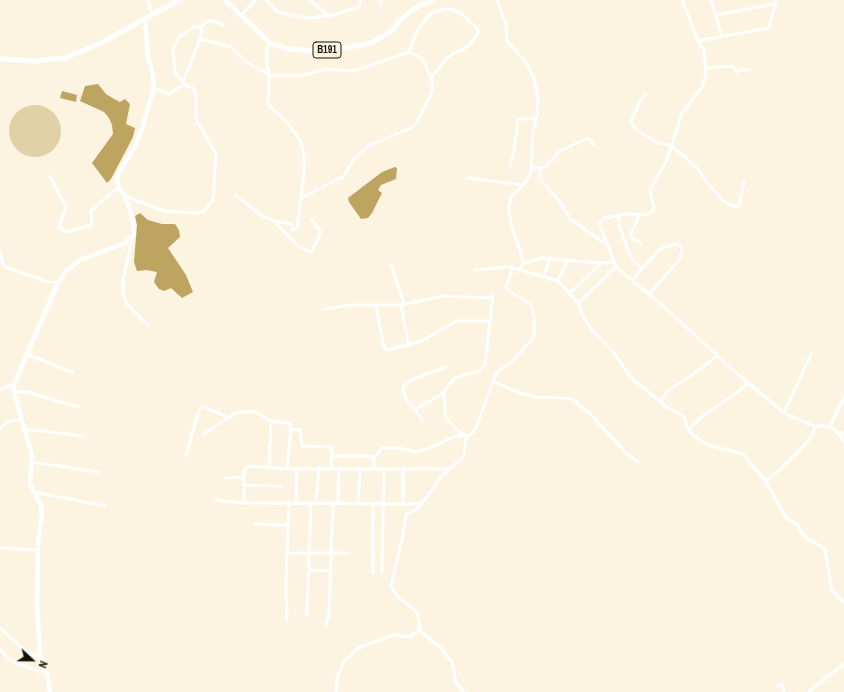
<!DOCTYPE html>
<html>
<head>
<meta charset="utf-8">
<style>
  body { margin:0 }
  #map { position:relative; width:844px; height:692px; overflow:hidden; background:#fcf4e0; font-family:"Archivo Narrow",sans-serif }
  canvas { display:block }
  .north { position:absolute; left:12px; top:640px; width:40px; height:40px; -webkit-text-stroke:3px #fcf4e0; paint-order:stroke; rotate:112deg; font-size:11px; font-weight:700; line-height:16px; text-align:center; color:#14120b }
  .north::after { content:''; display:block; margin:auto; width:14px; height:18px; background:#14120b; clip-path:polygon(50% 0,100% 100%,50% 72%,0 100%) }
</style>
</head>
<body>
<div id="map">
<canvas width="844" height="692"></canvas>
<div class="north">N</div>
</div>
<script>
const c = document.querySelector('canvas').getContext('2d');
c.lineJoin = 'round';
function fill(path, color) { c.fillStyle = color; c.fill(path, 'evenodd'); }
const shape = rows => new Path2D(rows.map(r => 'M' + r).join(''));
function stroke(path, color, width, dash) { c.strokeStyle = color; c.lineWidth = width; c.lineCap = dash ? 'butt' : 'round'; c.setLineDash(dash || []); c.stroke(path); }
function drawText(font, color, halo, rows, align = 'center') {
  c.font = font + ' "Archivo Narrow",sans-serif'; c.lineWidth = 3; c.setLineDash([]); c.textBaseline = 'middle'; c.strokeStyle = halo; c.fillStyle = color; for (const [text, x, y, turn = 0] of rows) {
    c.save(); c.translate(x, y); c.rotate((+turn || 0) * Math.PI / 180); c.textAlign = isNaN(turn) ? turn : align; if (halo) c.strokeText(text, 0, 0); c.fillText(text, 0, 0); c.restore();
  }
}
fill(shape([
  '9 131a26 26 0 1 1 52 0a26 26 0 1 1-52 0Z'
]), '#e0d0a6');
fill(shape([
  [98,84,106,94,116,100,120,102,125,99,130,104,126,124,135,128,133,137,111,179,107,183,92,163,113,134,112,125,109,118,104,112,80,101,85,86],
  [62,91,77,95,76,102,60,98],
  [395,167,397,168,396,179,381,185,378,190,382,193,372,213,368,218,361,219,349,202,348,198,382,172],
  [140,213,148,220,162,224,175,224,179,230,180,237,168,248,186,275,193,292,182,298,171,288,164,291,159,289,154,282,157,272,146,270,137,271,134,262,137,225,135,216]
]), '#bea461');
stroke(shape([
  [148,0,152,14],
  [266,0,278,12,306,18,329,16,359,7,361,0],
  [310,0,329,16],
  [381,0,381,5],
  [497,0,506,24,507,41,528,65,534,79,538,96,537,115,533,132,531,172,525,183,511,197,509,208,511,225,520,250,523,263,520,270],
  [711,0,722,36],
  [241,15,256,0],
  [716,15,775,4],
  [200,27,210,20,224,25],
  [200,39,231,47,248,63,269,75,304,75,326,69,354,71,409,52,422,58,432,80,432,91,418,121,411,128,368,146,354,159,344,176,301,198],
  [698,41,769,28,776,0],
  [409,52,417,31,431,13,445,9,452,9,460,13,477,28,479,32,473,41,465,48,448,57,431,78],
  [706,68,732,66,737,72,743,69,745,71,748,69],
  [183,82,200,39,202,30,198,26,194,27,179,37,173,49,175,72,183,82,183,85],
  [646,94,641,99,632,119,631,123,638,131,658,143,670,145,684,156,699,170,705,180,722,200,732,206,739,206,744,182],
  [510,166,514,151,518,119,536,119],
  [531,167,540,169,540,179,561,203,570,219,601,241,606,239],
  [538,168,545,167,560,151,586,139,589,139,594,145],
  [50,176,66,207,60,224,60,228,67,232,91,225,92,222,91,211,118,187],
  [468,178,522,185],
  [235,195,261,215,274,221,292,224,292,230,297,229,304,172,304,153,300,140,286,121,270,107,268,100,269,75,267,65,267,49,270,43],
  [125,196,164,211,198,213,204,211,213,200,216,154,198,123,196,116,196,94,193,88,183,85,169,94,154,88],
  [619,215,619,225,631,258,642,269],
  [639,215,631,234,632,238,641,243],
  [274,221,298,246,310,252,312,251,320,235,320,231,312,220],
  [133,236,123,280,123,295,127,304,149,326],
  [0,251,3,265,8,268,48,282,59,283],
  [523,263,543,258,601,263,614,262],
  [391,264,404,304],
  [475,270,506,267,513,268],
  [544,277,550,258],
  [632,280,660,249,676,244,681,247,682,252,679,260,649,294],
  [558,281,567,261],
  [570,293,601,263],
  [578,303,616,267],
  [401,305,409,345],
  [376,306,384,347,387,350,422,341,456,321,491,321],
  [325,309,350,305,400,305,444,296,491,298],
  [27,354,73,373],
  [493,381,512,390,534,397,565,398,572,399,589,413,627,454,638,462],
  [0,390,14,384],
  [14,392,28,392,78,407],
  [660,402,667,391,691,376,717,356],
  [414,410,444,393],
  [784,413,811,354],
  [423,421,405,397,403,390,404,385,411,380,446,367],
  [816,427,821,425,830,427,835,430,844,442],
  [830,427,844,397],
  [0,429,7,422,22,419],
  [24,429,83,436],
  [291,429,300,430,302,446,332,447,331,467],
  [688,430,703,416,742,389,748,383],
  [837,431,844,434],
  [204,434,228,418],
  [467,436,458,431,447,419,445,413,444,393,449,384,455,378,479,371,485,365,493,295],
  [186,456,199,410,202,407,206,407,228,418,237,413,254,411,272,422],
  [332,456,372,456,375,468],
  [374,459,382,448,400,448,414,452,427,449,456,436,465,436],
  [31,462,99,472],
  [269,468,271,424,274,421,287,423,290,424,291,429,287,469],
  [224,478,244,477],
  [766,482,787,519,797,524,803,535,808,539,825,549,832,590,844,603],
  [244,485,281,486],
  [35,494,39,493,105,506],
  [216,500,244,503,418,504,423,502,442,476,464,456,466,438,475,430,495,376,500,370,512,362,534,337,534,317,531,304,510,292,506,287,513,268,558,281,562,285,578,303,583,317,592,330,615,354,630,377,668,408,681,414,684,417,688,430,694,436,708,445,743,454,766,482,795,455,808,441,816,427,784,413,733,370,662,305,616,267,599,223,604,218,609,217,627,214,644,215,652,212,654,208,650,190,667,160,682,113,702,87,706,74,704,50,698,41,682,0],
  [296,502,297,468],
  [423,502,418,508,406,515,402,539,391,586,398,597,417,612,421,632,441,648,452,662,456,682,464,692],
  [244,503,244,472,246,468,249,466,287,469,450,469],
  [316,503,319,467],
  [338,503,339,468],
  [358,503,360,468],
  [403,504,403,468],
  [255,524,288,525],
  [0,548,38,550],
  [287,553,348,553],
  [309,570,331,571],
  [373,573,373,503],
  [382,573,384,468],
  [307,616,311,503],
  [287,621,286,585,289,502],
  [326,625,329,615,333,503],
  [0,628,28,653,40,656],
  [0,648,6,657,13,662,38,671,47,672],
  [778,686,782,684,784,692],
  [336,692,337,678,344,662,358,648,393,635,409,637,420,629],
  [808,692,844,664]
]), '#fff', 3);
stroke(shape([
  [50,692,47,672,40,656,37,604,38,541,42,515,41,506,30,483,32,456,14,392,14,384,57,285,65,272,80,260,125,243,134,234,132,216,125,196,118,187,117,177,134,148,142,129,154,88,153,75,148,56,145,20]
]), '#fff', 4.5);
stroke(shape([
  [225,0,270,43,284,48,311,51,345,48,371,43,392,31,401,19,415,8,433,0],
  [0,59,33,61,65,58,101,43,179,0]
]), '#fff', 5);
for (const [x, y, w] of [
  [327,50,28]
]) { const box = new Path2D(); box.roundRect(x - w / 2, y - 8, w, 16, 3); c.fillStyle = '#fcf4e0'; c.fill(box); stroke(box, '#14120b', 1); }
drawText('bold 10px', '#14120b', null, [
  ["B191",327,50]
]);
</script>
</body>
</html>
